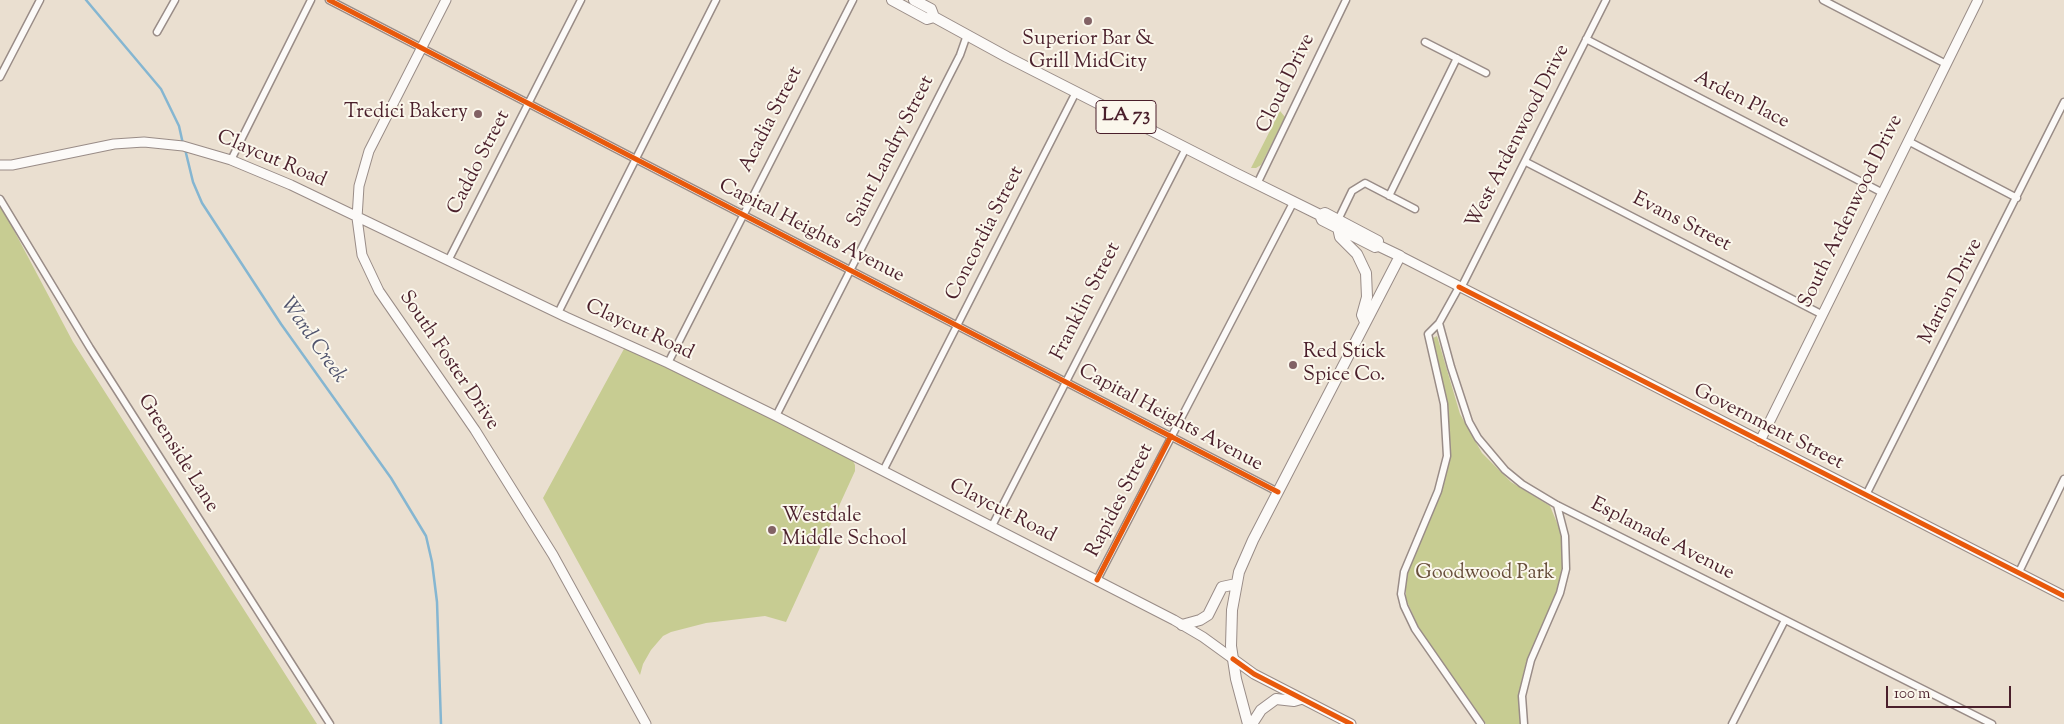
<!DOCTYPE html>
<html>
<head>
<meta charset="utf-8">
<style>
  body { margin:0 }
  #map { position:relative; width:2064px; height:724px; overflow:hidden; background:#eadfd0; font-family:"Sorts Mill Goudy",serif }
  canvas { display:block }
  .scale { position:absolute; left:1886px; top:686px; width:125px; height:22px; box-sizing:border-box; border:2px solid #4a1f2b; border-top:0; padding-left:6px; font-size:15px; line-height:18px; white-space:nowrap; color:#4a1f2b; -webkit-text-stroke:4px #fbf7ec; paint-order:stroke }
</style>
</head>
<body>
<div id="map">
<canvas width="2064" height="724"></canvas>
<div class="scale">100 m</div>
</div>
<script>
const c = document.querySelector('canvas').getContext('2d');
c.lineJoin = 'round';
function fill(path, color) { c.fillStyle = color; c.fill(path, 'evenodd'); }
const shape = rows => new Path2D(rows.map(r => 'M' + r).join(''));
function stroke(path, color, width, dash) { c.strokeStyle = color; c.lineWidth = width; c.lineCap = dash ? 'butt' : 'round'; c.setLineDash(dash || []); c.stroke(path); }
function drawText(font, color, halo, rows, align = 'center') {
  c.font = font + ' "Sorts Mill Goudy",serif'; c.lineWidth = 4; c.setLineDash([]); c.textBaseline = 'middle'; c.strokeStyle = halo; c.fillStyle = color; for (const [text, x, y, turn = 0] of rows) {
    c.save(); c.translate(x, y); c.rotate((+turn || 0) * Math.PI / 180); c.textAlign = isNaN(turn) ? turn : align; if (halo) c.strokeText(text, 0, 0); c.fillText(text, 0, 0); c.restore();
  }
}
fill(shape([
  [1280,111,1285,117,1261,165,1256,168,1251,168],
  [0,204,73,342,317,724,0,724],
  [1437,336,1460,414,1482,453,1511,482,1550,506,1562,535,1564,561,1558,590,1526,663,1522,679,1519,692,1520,724,1486,724,1419,628,1406,599,1406,575,1444,482,1449,463,1449,421,1433,338],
  [625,347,852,459,855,465,855,471,786,622,765,616,706,623,671,632,663,636,651,650,643,664,640,675,543,498]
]), '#c7cc92');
stroke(shape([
  [86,0,161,89,179,126,183,144],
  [185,149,193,182,202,203,281,324,391,478,426,536,432,562,437,602,441,724]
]), '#85b6d1', 2.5);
const street = shape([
  [329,0,1278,492],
  [1823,0,1946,64],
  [157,32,175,0],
  [1586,39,1881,192],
  [1425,42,1486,73],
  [0,77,40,0],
  [1908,141,2017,198],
  [231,160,311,0],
  [1526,162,1821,314],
  [1258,182,1346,0],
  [1389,196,1457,58],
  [0,199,90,348,330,724],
  [1338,220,1352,191,1365,183,1415,209],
  [448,261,581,0],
  [1459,287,1439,323,1451,367,1469,422,1478,438,1505,470,1522,484,1557,505,1992,724],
  [1461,288,1606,0],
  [558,313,716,0],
  [1439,323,1428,334,1444,404,1447,456,1438,491,1404,572,1401,594,1404,606,1415,629,1481,724],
  [668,363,853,0],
  [776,416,960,55,967,35],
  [883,471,1076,92],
  [1866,495,2064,102],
  [992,526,1186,148],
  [2019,572,2064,479],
  [1097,580,1294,201],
  [1524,724,1522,696,1531,660,1560,593,1566,569,1565,536,1557,505],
  [1732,724,1785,620]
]);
const secondary = shape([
  [446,0,369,151,359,186,357,218,362,255,379,291,475,430,553,555,646,724],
  [0,165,12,165,114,144,144,142,183,146,231,160,291,185,566,317,668,363,776,416,1174,620,1203,637,1254,674,1351,724],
  [1400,256,2064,596],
  [1760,441,1978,0]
]);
const primary = shape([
  [892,0,927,19,934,17],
  [914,0,931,9,934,17,1007,57,1235,173,1320,215,1325,213,1378,241],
  [1338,228,1340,237,1357,254,1366,273,1367,297,1362,315,1365,322],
  [1182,625,1200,620,1208,615,1222,587,1236,584],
  [1248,724,1236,679,1231,646,1232,610,1239,572,1253,540,1400,256,1379,246,1375,247,1322,220,1320,215],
  [1252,724,1261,710,1276,699,1294,701,1301,699]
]);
stroke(street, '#998c87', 9);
stroke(secondary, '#998c87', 11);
stroke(primary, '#998c87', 12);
stroke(street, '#fcfaf8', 6);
stroke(secondary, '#fcfaf8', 9);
stroke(primary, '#fcfaf8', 10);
stroke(shape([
  [329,0,1278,492],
  [1459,287,2064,596],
  [1097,580,1171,436],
  [1233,659,1254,674,1351,724]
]), '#e8590c', 5);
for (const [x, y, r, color] of [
  [1088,21,5,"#826265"],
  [478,114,5,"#826265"],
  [1293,365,5,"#826265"],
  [772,530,5,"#826265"]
]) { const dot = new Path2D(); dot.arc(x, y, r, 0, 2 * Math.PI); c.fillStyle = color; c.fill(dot); stroke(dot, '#fbf7ec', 2); }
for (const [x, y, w] of [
  [1126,117,60]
]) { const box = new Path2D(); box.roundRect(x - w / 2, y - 16.5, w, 33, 4); c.fillStyle = '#fbf7ec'; c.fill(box); stroke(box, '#4a1f2b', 1); }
drawText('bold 19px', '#4a1f2b', null, [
  ["LA 73",1126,117]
]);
drawText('20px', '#4a1f2b', '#fbf7ec', [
  ["Superior Bar &",1088,41,"center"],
  ["Grill MidCity",1088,64,"center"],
  ["Tredici Bakery",468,114,"right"],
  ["Red Stick",1303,354],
  ["Spice Co.",1303,377],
  ["Westdale",782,518],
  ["Middle School",782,541]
], 'left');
drawText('20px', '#4a1f2b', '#fbf7ec', [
  ["Cloud Drive",1287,84,-64],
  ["Arden Place",1741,101,27],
  ["Acadia Street",772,120,-63],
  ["West Ardenwood Drive",1519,137,-63],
  ["Saint Landry Street",892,152,-63],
  ["Claycut Road",271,160,23],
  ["Caddo Street",480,163,-63],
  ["South Ardenwood Drive",1852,212,-64],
  ["Evans Street",1681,223,27],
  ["Capital Heights Avenue",811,232,27],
  ["Concordia Street",986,234,-63],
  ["Marion Drive",1952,292,-63],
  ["Franklin Street",1087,302,-63],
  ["Claycut Road",639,331,25],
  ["South Foster Drive",448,361,56],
  ["Capital Heights Avenue",1170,419,28],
  ["Government Street",1768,428,27],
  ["Greenside Lane",177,454,58],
  ["Rapides Street",1121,501,-63],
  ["Claycut Road",1002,512,27],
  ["Esplanade Avenue",1662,540,27]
]);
drawText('20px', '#674e3b', '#fbf7ec', [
  ["Goodwood Park",1485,575]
]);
drawText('italic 21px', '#50546e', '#fbf7ec', [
  ["Ward Creek",312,341,55]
]);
</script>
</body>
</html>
